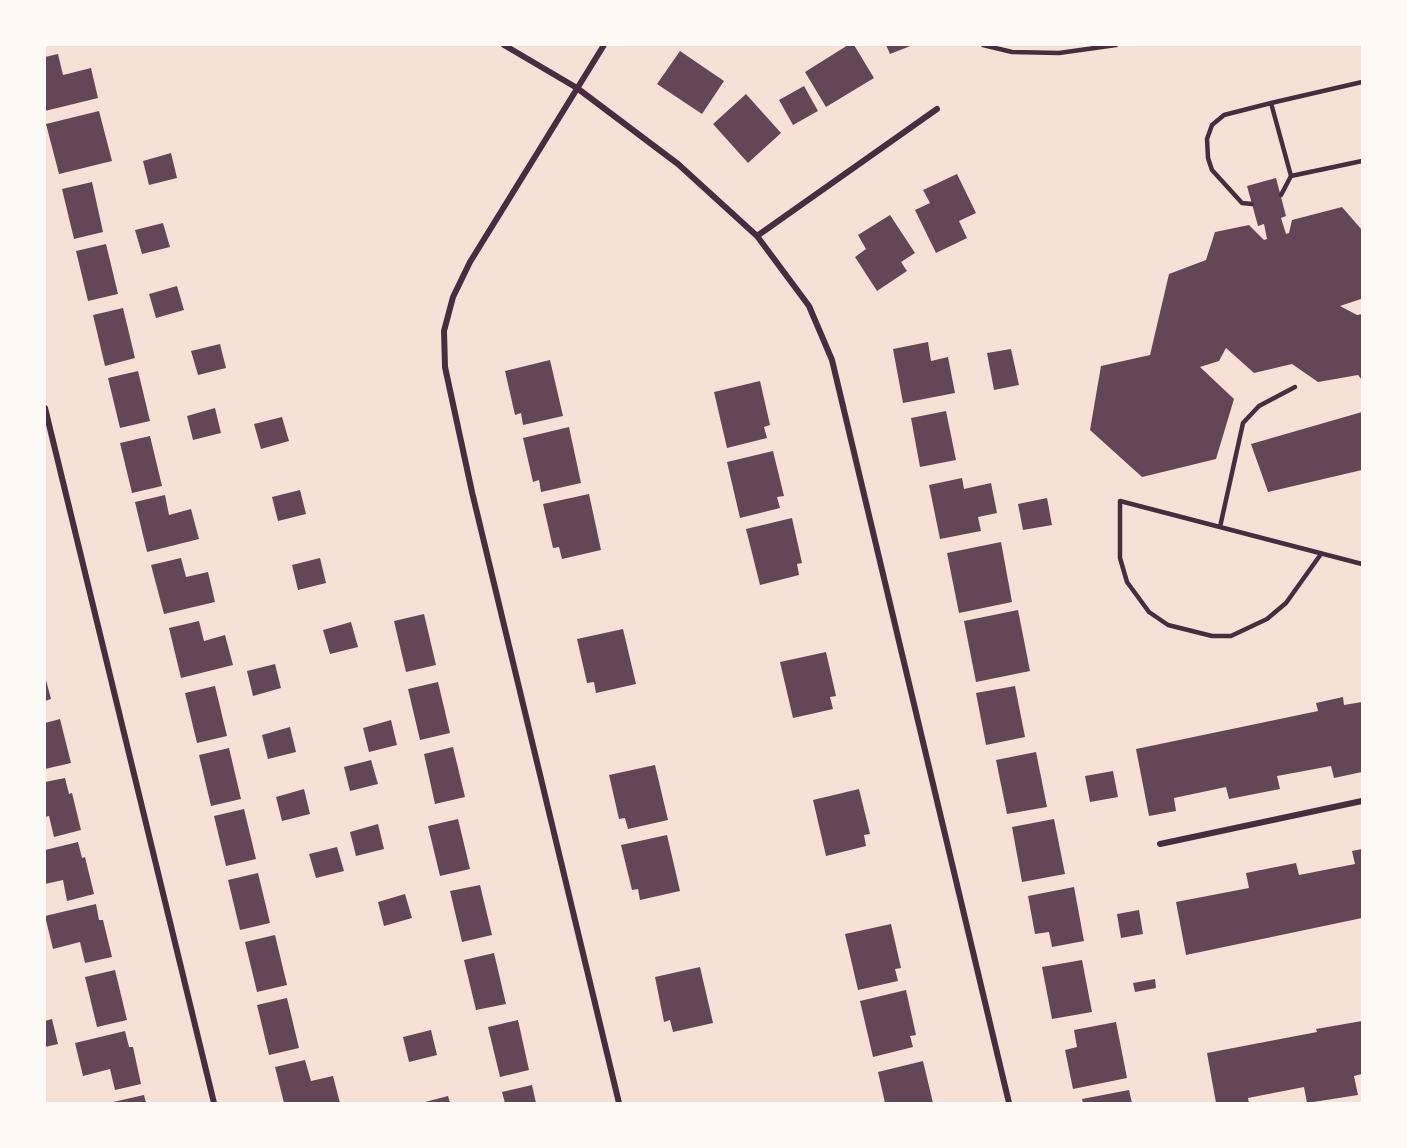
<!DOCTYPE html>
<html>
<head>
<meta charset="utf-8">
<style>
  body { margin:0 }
  #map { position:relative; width:1407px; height:1148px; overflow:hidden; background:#f7e1d7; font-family:"Crimson Pro",serif }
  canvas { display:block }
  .frame { position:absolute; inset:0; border:46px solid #fffaf5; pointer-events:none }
</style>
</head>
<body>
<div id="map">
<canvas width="1407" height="1148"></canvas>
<div class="frame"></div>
</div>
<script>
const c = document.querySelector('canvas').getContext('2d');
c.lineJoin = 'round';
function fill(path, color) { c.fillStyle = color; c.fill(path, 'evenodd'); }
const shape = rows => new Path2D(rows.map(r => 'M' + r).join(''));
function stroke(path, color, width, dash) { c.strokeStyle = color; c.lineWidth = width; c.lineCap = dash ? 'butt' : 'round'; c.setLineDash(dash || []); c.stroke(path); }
fill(shape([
  [848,45,854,45,874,78,826,107,805,72],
  [886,45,913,45,890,54],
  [680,51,724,81,702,114,657,84],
  [58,54,63,75,91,68,98,98,45,111,45,57],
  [804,86,818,111,793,125,779,100],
  [746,94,781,133,748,163,713,124],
  [99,111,112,161,59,174,46,124],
  [171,153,177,178,149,185,143,161],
  [957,174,976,213,959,221,967,238,936,253,915,210,930,203,923,190],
  [1276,178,1286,216,1281,218,1286,234,1289,233,1292,220,1342,207,1362,230,1362,296,1361,299,1340,306,1357,315,1362,314,1362,380,1358,375,1318,382,1292,364,1254,373,1226,348,1219,361,1200,367,1234,399,1216,459,1142,477,1090,430,1101,366,1150,355,1169,274,1206,260,1215,232,1249,225,1264,240,1267,239,1264,224,1258,226,1247,186],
  [92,182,103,232,74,239,62,189],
  [890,215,915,253,901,262,907,271,877,291,855,257,866,249,858,235],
  [163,223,170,247,142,254,135,230],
  [106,244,118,294,88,301,76,251],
  [177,286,184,310,156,318,149,294],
  [123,308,135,358,105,366,93,315],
  [928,342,931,361,948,357,955,393,903,403,893,349],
  [220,344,226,368,198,375,191,351],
  [1011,349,1019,385,994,390,987,353],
  [550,360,563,416,523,425,521,413,515,415,505,371],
  [138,371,150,421,120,428,108,378],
  [760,381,770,425,764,427,767,438,727,448,714,392],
  [215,408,221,433,193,440,187,416],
  [946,411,956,460,920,467,911,418],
  [1362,412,1362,470,1268,492,1251,444],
  [282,417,289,441,261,449,254,424],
  [569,427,581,483,541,492,539,480,533,482,523,438],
  [150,436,162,486,132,493,120,443],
  [773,451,784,496,777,497,780,508,740,518,727,462],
  [962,478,964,489,991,483,997,513,978,517,981,531,940,539,929,485],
  [300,490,306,514,278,521,272,497],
  [589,494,601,550,562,559,559,547,553,548,543,504],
  [165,495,169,515,191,509,199,539,147,552,135,502],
  [1047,498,1052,525,1023,530,1018,504],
  [792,518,802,563,797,564,799,575,760,585,746,529],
  [1001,542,1012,602,959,613,947,553],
  [181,558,186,577,208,572,215,602,164,614,151,565],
  [320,558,326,583,298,590,292,565],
  [1018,610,1030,671,976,682,964,621],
  [424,614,436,665,406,672,394,621],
  [199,621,204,641,225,635,233,665,181,678,169,628],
  [351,622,358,647,330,654,323,630],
  [623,629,636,684,596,693,594,682,587,683,577,639],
  [826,652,836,696,830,697,833,709,793,718,780,662],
  [275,664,281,688,253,696,247,671],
  [45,676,51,699,45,701],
  [438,682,450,733,420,740,408,689],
  [215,686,227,736,197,743,185,693],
  [1015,686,1025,737,986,745,976,693],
  [1343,697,1344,705,1362,702,1362,772,1334,778,1331,766,1277,776,1280,789,1229,799,1226,787,1174,798,1176,811,1149,816,1136,749,1318,711,1316,703],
  [60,719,71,763,45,769,45,723],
  [391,720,397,745,369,752,363,728],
  [290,727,296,752,268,759,262,735],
  [453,747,465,797,435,804,424,754],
  [229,748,241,799,211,806,199,755],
  [1036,752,1047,807,1007,814,996,760],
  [371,760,378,784,350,791,344,767],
  [655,765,668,820,628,829,625,818,619,819,609,775],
  [1113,771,1118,797,1090,802,1085,776],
  [65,778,69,794,72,793,81,830,54,837,49,816,45,817,45,782],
  [304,789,310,814,282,821,276,797],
  [859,789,870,834,864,835,866,846,826,856,813,800],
  [244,809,256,859,226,866,214,816],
  [458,819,470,869,440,876,428,826],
  [1054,819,1065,874,1022,882,1012,827],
  [378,824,384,849,356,856,350,832],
  [667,835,680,891,640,900,638,889,632,890,621,845],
  [78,842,82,858,85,857,94,894,67,901,63,880,45,884,45,850],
  [337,847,344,871,316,878,309,854],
  [1362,849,1362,918,1186,955,1176,902,1249,888,1246,873,1296,863,1299,875,1355,864,1352,851],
  [258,873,270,923,240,930,228,880],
  [480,885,492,935,462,942,450,891],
  [1074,887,1084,941,1052,947,1049,932,1035,934,1028,896],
  [405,894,412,918,384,926,378,902],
  [96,904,99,920,103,920,112,957,85,963,80,942,53,949,45,916],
  [1139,910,1143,934,1121,938,1117,914],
  [891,924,901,968,895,969,898,981,858,990,845,934],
  [275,935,287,985,257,992,245,942],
  [494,953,506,1004,476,1010,464,960],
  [1082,960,1092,1012,1052,1019,1042,967],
  [700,967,713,1023,673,1032,670,1020,664,1022,655,977],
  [115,970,127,1020,97,1027,85,977],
  [1155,979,1156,988,1135,992,1133,983],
  [906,990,916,1035,910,1036,913,1047,873,1057,860,1001],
  [287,998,299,1048,269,1055,257,1005],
  [52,1019,58,1044,45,1047,45,1021],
  [518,1020,529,1070,500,1077,488,1027],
  [1362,1021,1362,1074,1354,1076,1358,1095,1307,1103,1304,1087,1248,1098,1249,1103,1216,1103,1207,1053,1317,1032,1316,1029],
  [1116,1022,1127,1078,1073,1089,1065,1050,1077,1047,1074,1030],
  [431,1030,437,1055,409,1062,403,1037],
  [125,1031,129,1047,133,1047,141,1084,115,1090,110,1069,83,1076,75,1043],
  [305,1060,311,1081,333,1076,340,1103,284,1103,275,1067],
  [923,1061,933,1103,885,1103,878,1072],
  [532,1085,536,1103,505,1103,502,1092],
  [1129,1090,1132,1103,1083,1103,1082,1099],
  [144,1095,146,1103,113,1103,113,1102],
  [448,1096,450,1103,425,1103,425,1102]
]), '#644757');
stroke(shape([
  [983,45,1012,52,1059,53,1116,45],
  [1362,82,1271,103,1291,176,1362,161],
  [1281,195,1291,176],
  [1252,204,1242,203,1212,170,1208,158,1207,139,1212,125,1224,115,1271,103],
  [1220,527,1243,423,1259,406,1295,387],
  [1321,554,1286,603,1267,619,1231,636,1212,636,1168,625,1149,612,1127,582,1120,558,1120,501,1362,564]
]), '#4a2c40', 4.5);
stroke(shape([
  [504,45,577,88,678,164,757,236,809,306,832,360,1009,1103],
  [604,45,470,262,453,297,444,331,445,367,472,492,619,1103],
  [757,236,937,109],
  [45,408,214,1103],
  [1160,844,1362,801]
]), '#4a2c40', 6);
</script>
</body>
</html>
